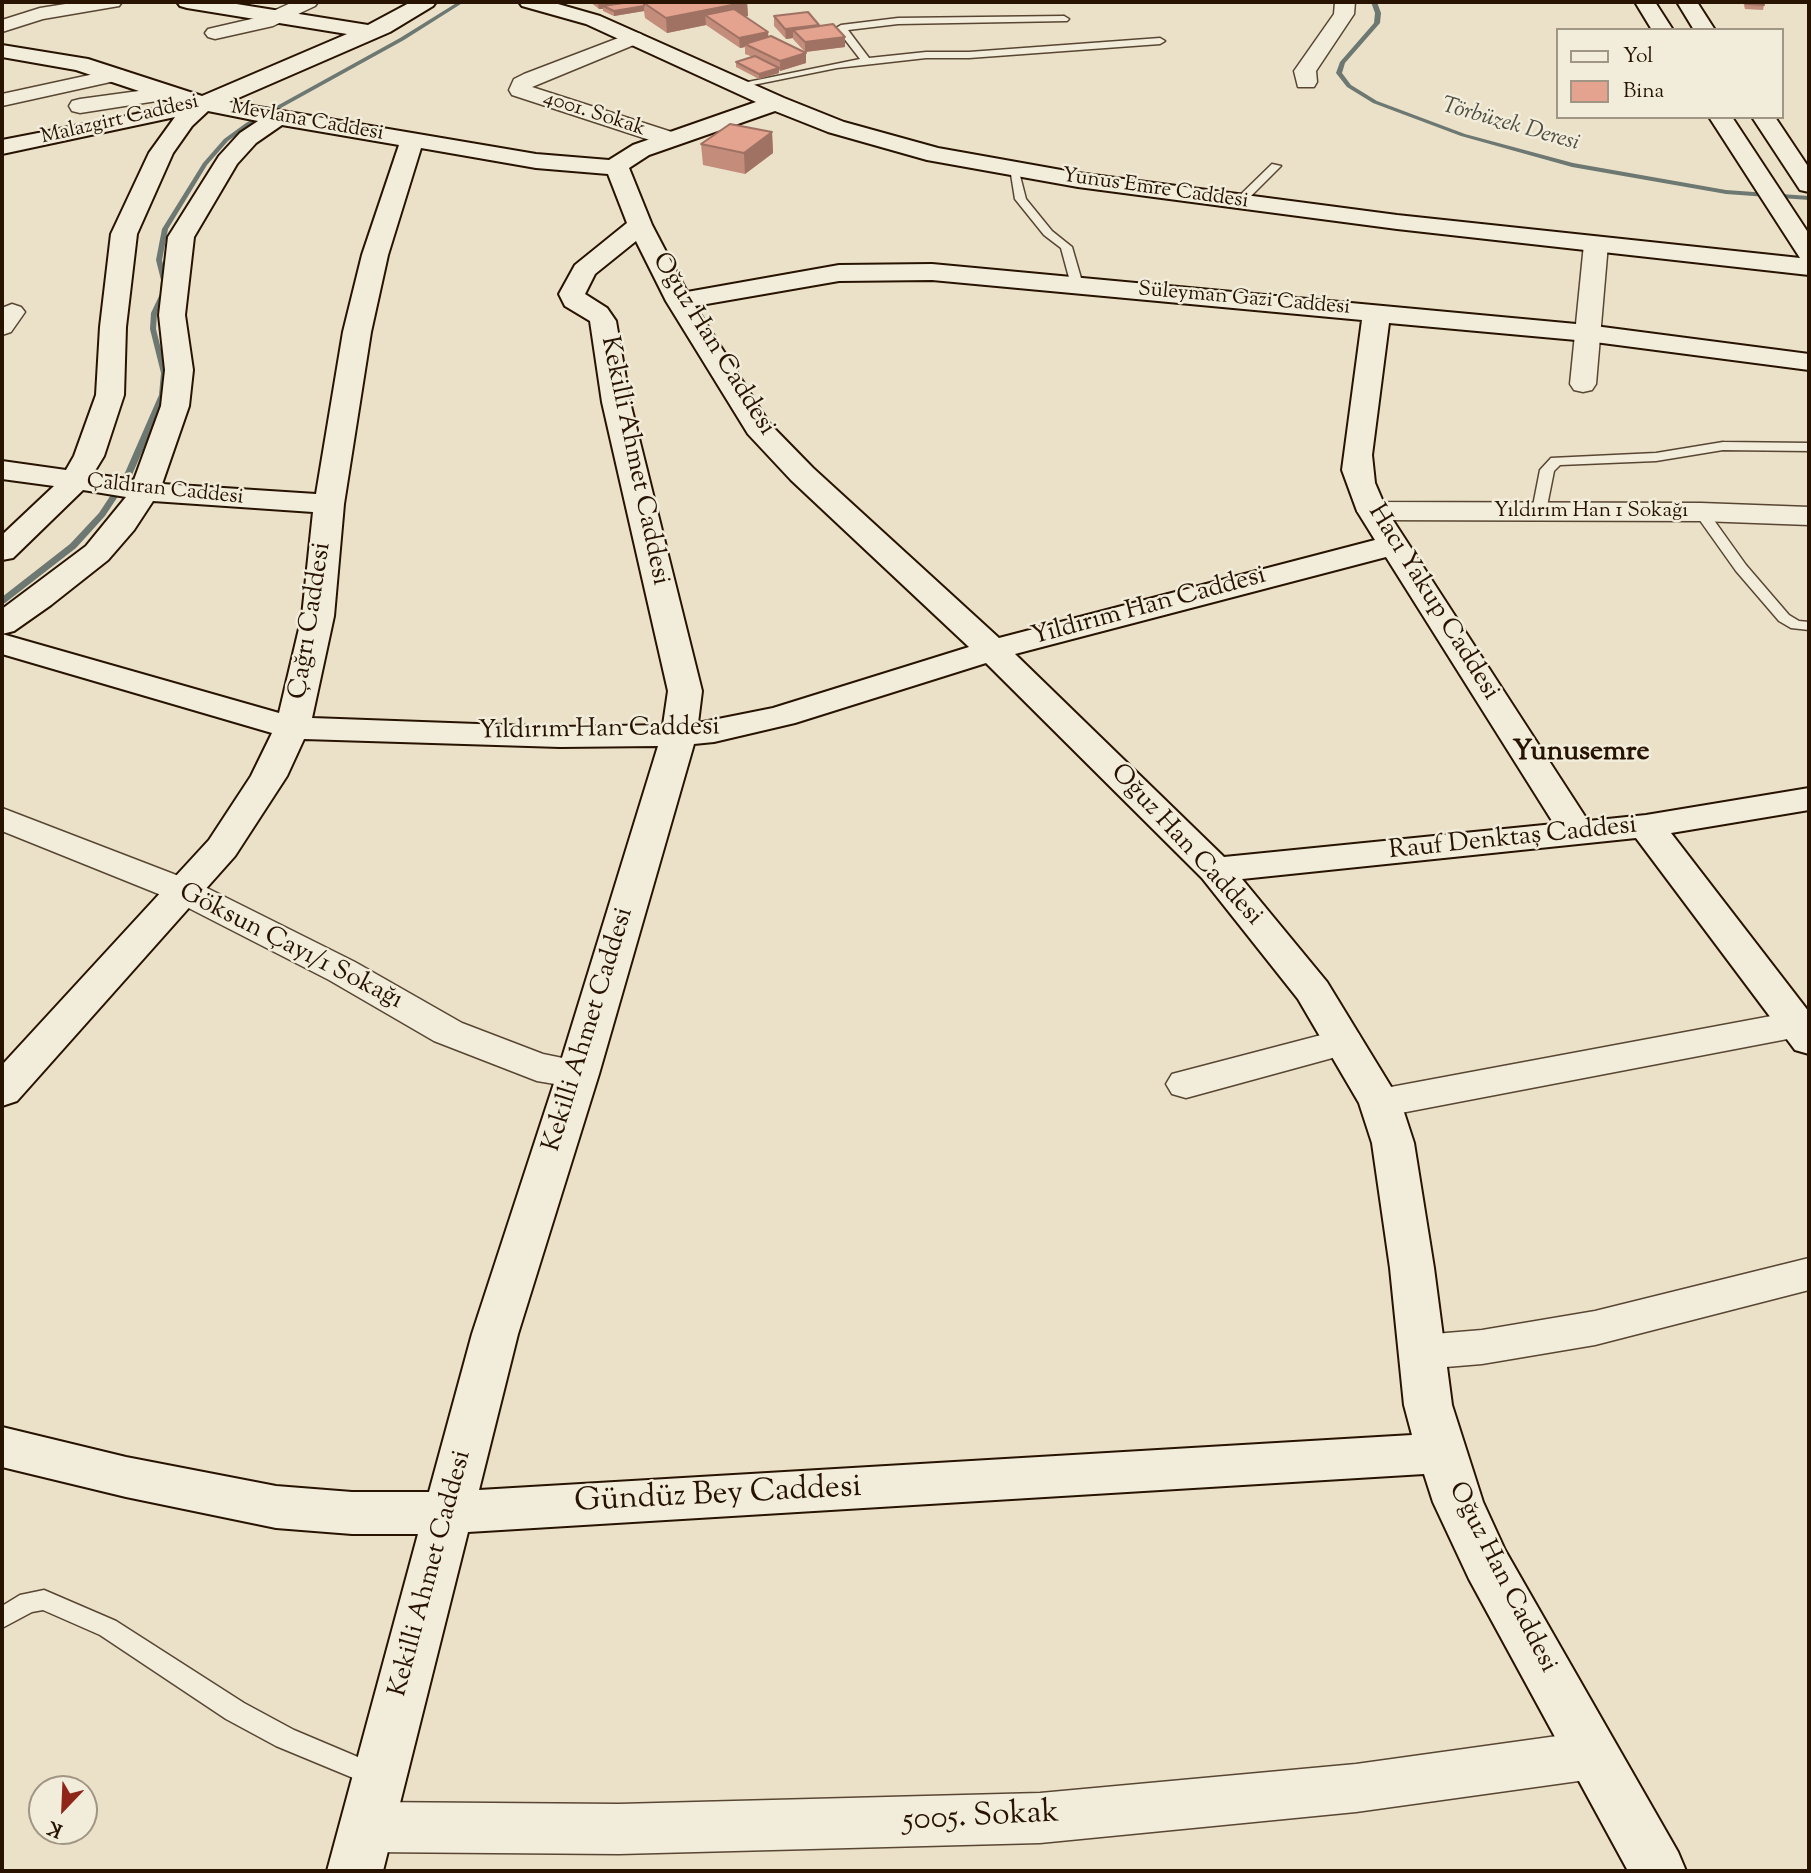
<!DOCTYPE html>
<html>
<head>
<meta charset="utf-8">
<style>
  body { margin:0 }
  #map { position:relative; width:1811px; height:1873px; overflow:hidden; background:#ebe1c8; font-family:"Sorts Mill Goudy",serif }
  canvas { display:block }
  .frame { position:absolute; inset:0; border:4px solid #271300; pointer-events:none }
  .legend { position:absolute; left:1556px; top:28px; width:228px; height:91px; box-sizing:border-box; background:#f2ecdb; border:2px solid #a19583; margin:0; padding:9px 12px; list-style:none; font-size:21px; color:#271300 }
  .legend li { display:flex; align-items:center; gap:14px; height:35px }
  .legend b { width:35px; border:2px solid #a19583 }
  .north { position:absolute; left:28px; top:1775px; width:70px; height:70px; box-sizing:border-box; background:#f2ecdb; border:2px solid #a19583; border-radius:50%; rotate:203deg; font-size:19px; font-weight:700; line-height:28px; text-align:center; color:#271300 }
  .north::after { content:''; display:block; margin:auto; width:24px; height:32px; background:#8f2418; clip-path:polygon(50% 0,100% 100%,50% 72%,0 100%) }
</style>
</head>
<body>
<div id="map">
<canvas width="1811" height="1873"></canvas>
<div class="frame"></div>
<ul class="legend">
<li><b style="height:9px;background:#f2ecdb"></b>Yol</li>
<li><b style="height:19px;background:#e3a38f"></b>Bina</li>
</ul>
<div class="north">K</div>
</div>
<script>
const c = document.querySelector('canvas').getContext('2d');
c.lineJoin = 'round';
const shape = rows => new Path2D(rows.map(r => 'M' + r).join(''));
function fill(path, color) { c.fillStyle = color; c.fill(path, 'evenodd'); }
function stroke(path, color, width, dash) { c.strokeStyle = color; c.lineWidth = width; c.lineCap = dash ? 'butt' : 'round'; c.setLineDash(dash || []); c.stroke(path); }
function drawText(font, color, halo, rows, align = 'center') {
  c.font = font + ' "Sorts Mill Goudy",serif'; c.lineWidth = 5; c.setLineDash([]); c.textBaseline = 'middle'; c.strokeStyle = halo; c.fillStyle = color; for (const [text, x, y, turn = 0] of rows) {
    c.save(); c.translate(x, y); c.rotate((+turn || 0) * Math.PI / 180); c.textAlign = isNaN(turn) ? turn : align; if (halo) c.strokeText(text, 0, 0); c.fillText(text, 0, 0); c.restore();
  }
}
fill(shape([
  [458,2,464,2,404,40,250,125,228,141,207,165,168,229,162,260,167,280,166,294,157,313,156,329,167,373,167,395,132,475,105,516,76,548,5,603,2,603,2,597,70,544,99,513,124,475,159,395,161,373,150,329,151,313,160,294,161,280,156,260,162,229,203,163,224,139,246,123,400,38,458,2],
  [1371,2,1377,2,1381,13,1380,23,1345,63,1342,73,1351,85,1377,101,1465,134,1573,163,1726,190,1809,196,1809,200,1726,194,1572,167,1461,136,1373,103,1347,87,1336,73,1340,62,1374,23,1375,13,1371,2]
]), '#6c7871');
const lane = shape([
  [1064,16,1069,19,1067,21,898,24,848,30,869,58,926,52,969,52,1160,38,1165,41,1160,44,969,58,926,58,837,68,738,88,733,85,860,59,836,28,841,25,898,18,1064,16],
  [1272,164,1281,166,1243,204,1235,204,1235,200,1272,164],
  [1010,168,1018,168,1026,199,1052,231,1072,247,1083,285,1081,288,1071,285,1061,248,1044,235,1015,199,1010,168],
  [1723,442,1809,443,1809,451,1723,450,1656,461,1560,465,1554,471,1546,511,1539,515,1532,511,1540,470,1551,458,1656,453,1723,442],
  [1701,508,1706,509,1746,565,1789,615,1799,621,1809,622,1809,630,1791,628,1779,621,1736,571,1694,512,1701,508],
  [44,1590,116,1621,244,1703,294,1730,384,1768,387,1776,384,1784,375,1787,276,1746,226,1719,100,1635,43,1610,32,1612,2,1628,2,1606,20,1595,44,1590]
]);
const street = shape([
  [78,2,122,2,119,6,43,19,2,32,2,20,40,8,78,2],
  [293,2,318,2,315,6,273,26,215,39,208,37,205,33,208,29,260,17,293,2],
  [1335,2,1355,2,1354,14,1316,71,1317,82,1314,87,1298,87,1294,71,1334,14,1335,2],
  [634,32,641,34,644,38,641,42,532,87,678,134,681,139,678,144,662,144,512,95,509,90,514,79,524,74,634,32],
  [117,69,124,71,128,75,124,79,2,106,2,94,117,69],
  [168,87,176,88,179,93,176,98,80,113,72,111,69,106,72,101,80,99,168,87],
  [1596,237,1605,239,1608,244,1596,384,1592,390,1583,392,1574,390,1570,384,1584,244,1587,239,1596,237],
  [12,304,21,307,25,312,11,332,2,335,2,308,12,304],
  [1372,502,1701,503,1809,507,1809,525,1701,521,1372,520,1362,517,1357,511,1362,505,1372,502],
  [2,808,197,883,355,962,462,1023,543,1054,592,1064,598,1074,592,1084,578,1088,537,1081,434,1041,329,980,171,899,2,831,2,808],
  [1798,1011,1809,1014,1809,1034,1798,1037,1380,1117,1366,1113,1360,1103,1366,1093,1380,1089,1798,1011],
  [1344,1029,1358,1033,1363,1042,1358,1051,1186,1098,1172,1094,1166,1084,1172,1074,1344,1029],
  [1809,1258,1809,1290,1595,1345,1482,1364,1422,1369,1406,1364,1400,1352,1406,1340,1422,1335,1482,1330,1595,1311,1809,1258],
  [1593,1731,1611,1738,1619,1755,1611,1772,1593,1779,1356,1812,1040,1843,619,1854,366,1852,347,1845,340,1827,347,1809,366,1802,619,1804,1040,1793,1356,1764,1593,1731]
]);
const secondary = shape([
  [177,2,224,2,368,25,411,2,436,2,433,6,390,32,229,102,536,154,609,160,633,145,756,102,586,24,522,6,519,2,551,2,600,16,784,98,844,122,938,148,1078,173,1397,215,1800,258,1709,117,1732,117,1809,234,1809,275,1397,229,1078,187,927,160,828,132,775,111,649,155,629,168,652,225,687,292,839,265,932,264,1587,325,1809,354,1809,370,1587,341,1389,323,1372,455,1375,483,1387,511,1588,821,1646,815,1809,788,1809,810,1671,833,1809,1012,1809,1054,1795,1050,1636,838,1242,879,1327,982,1401,1103,1414,1143,1434,1268,1452,1405,1483,1502,1505,1550,1678,1852,1686,1871,1628,1871,1469,1579,1433,1502,1424,1474,468,1532,383,1871,327,1871,418,1534,352,1534,276,1528,126,1497,2,1467,2,1427,126,1457,276,1486,352,1492,429,1492,472,1334,557,1074,658,746,560,747,304,739,287,776,235,856,17,1101,2,1106,2,1065,209,840,251,776,272,733,2,654,2,634,279,713,302,616,313,512,153,501,134,530,108,560,51,605,14,631,2,634,2,609,86,546,126,497,83,490,13,558,2,560,2,535,54,486,2,479,2,461,66,470,74,456,96,395,100,327,111,234,149,153,175,117,2,154,2,140,136,114,175,103,76,70,2,57,2,45,88,59,202,96,347,34,187,8,180,6,177,2],
  [208,111,258,121,240,133,219,156,168,237,159,315,165,370,161,406,134,480,93,474,104,456,124,395,126,327,137,234,173,153,192,126,208,111],
  [282,125,399,145,362,255,343,332,316,494,162,484,189,406,193,370,185,315,194,237,237,164,256,143,282,125],
  [421,148,536,168,608,174,627,223,575,265,559,294,565,306,590,321,602,402,668,691,663,725,560,727,312,718,334,616,344,504,371,332,388,255,421,148],
  [636,241,666,301,748,434,791,480,969,647,773,708,698,723,702,691,630,402,616,321,607,308,585,294,595,274,636,241],
  [932,280,1362,320,1342,470,1357,511,1375,540,999,638,813,468,769,423,695,306,839,281,932,280],
  [1386,557,1554,824,1224,857,1015,654,1386,557],
  [986,663,1202,878,1298,999,1359,1103,1372,1143,1390,1268,1404,1405,1412,1435,479,1490,518,1334,599,1074,694,744,714,742,795,723,986,663],
  [1635,2,1655,2,1673,30,1652,30,1635,2],
  [1677,2,1697,2,1715,30,1694,30,1677,2],
  [1752,117,1775,117,1809,168,1809,192,1800,190,1752,117]
]);
stroke(lane, '#584632', 3);
stroke(street, '#584632', 3);
stroke(secondary, '#271300', 4);
fill(lane, '#f2ecdb');
fill(street, '#f2ecdb');
fill(secondary, '#f2ecdb');
fill(shape([
  [590,2,747,2,748,16,745,17,769,37,806,53,806,63,780,71,779,70,779,73,759,79,736,67,736,62,753,57,745,54,745,47,740,48,706,25,667,33,645,18,644,11,614,16,603,11,603,9,599,9],
  [1743,2,1763,2,1764,5,1763,10,1745,9],
  [774,16,819,26,845,47,805,52,793,39,793,38,786,39,774,26],
  [772,132,773,153,745,174,703,165,701,144]
]), '#c38c7b');
fill(shape([
  [598,2,640,2,603,6,603,9,599,9],
  [747,2,748,16,717,23,705,15,706,25,667,33,666,18],
  [644,6,644,11,614,16,614,11],
  [819,25,819,35,793,30,793,38,786,39,785,29],
  [768,32,769,42,745,44,745,47,740,48,739,38],
  [845,37,845,47,805,52,805,42],
  [806,53,806,63,780,71,780,61],
  [779,68,779,73,759,79,759,74],
  [772,132,773,153,745,174,744,153]
]), '#9f7264');
const building = shape([
  [630,2,652,2,644,3,644,6,614,11,603,6,630,2],
  [652,2,747,2,666,18,644,3,652,2],
  [1745,2,1763,2,1764,5,1746,4,1745,2],
  [734,9,768,32,739,38,705,15,734,9],
  [808,12,819,25,785,29,774,16,808,12],
  [833,24,845,37,805,42,793,30,833,24],
  [771,36,806,53,780,61,745,44,771,36],
  [755,56,779,68,759,74,736,62,755,56],
  [730,124,772,132,744,153,701,144,730,124]
]);
fill(building, '#e3a38f');
stroke(building, '#9f7264', 2);
drawText('21px', '#271300', '#f2ecdb', [
  ["4001. Sokak",594,115,18],
  ["Malazgirt Caddesi",120,121,-13],
  ["Mevlana Caddesi",307,122,10],
  ["Yunus Emre Caddesi",1155,190,8],
  ["Süleyman Gazi Caddesi",1244,300,5],
  ["Çaldıran Caddesi",165,491,6],
  ["Yıldırım Han 1 Sokağı",1591,512]
]);
drawText('italic 23px', '#4f4e42', '#f2ecdb', [
  ["Törbüzek Deresi",1510,126,16]
]);
drawText('26px', '#271300', '#f2ecdb', [
  ["Oğuz Han Caddesi",712,345,58],
  ["Kekilli Ahmet Caddesi",633,461,78],
  ["Hacı Yakup Caddesi",1432,603,58],
  ["Yıldırım Han Caddesi",1149,608,-15],
  ["Çağrı Caddesi",312,621,-81],
  ["Yıldırım Han Caddesi",599,731,-1],
  ["Rauf Denktaş Caddesi",1513,840,-6],
  ["Oğuz Han Caddesi",1185,846,47],
  ["Göksun Çayı/1 Sokağı",290,948,27],
  ["Kekilli Ahmet Caddesi",590,1030,-73],
  ["Kekilli Ahmet Caddesi",432,1574,-75],
  ["Oğuz Han Caddesi",1501,1578,63]
]);
drawText('bold 28px', '#271300', '#f2ecdb', [
  ["Yunusemre",1581,754]
]);
drawText('32px', '#271300', '#f2ecdb', [
  ["Gündüz Bey Caddesi",718,1497,-3],
  ["5005. Sokak",981,1819,-3]
]);
</script>
</body>
</html>
